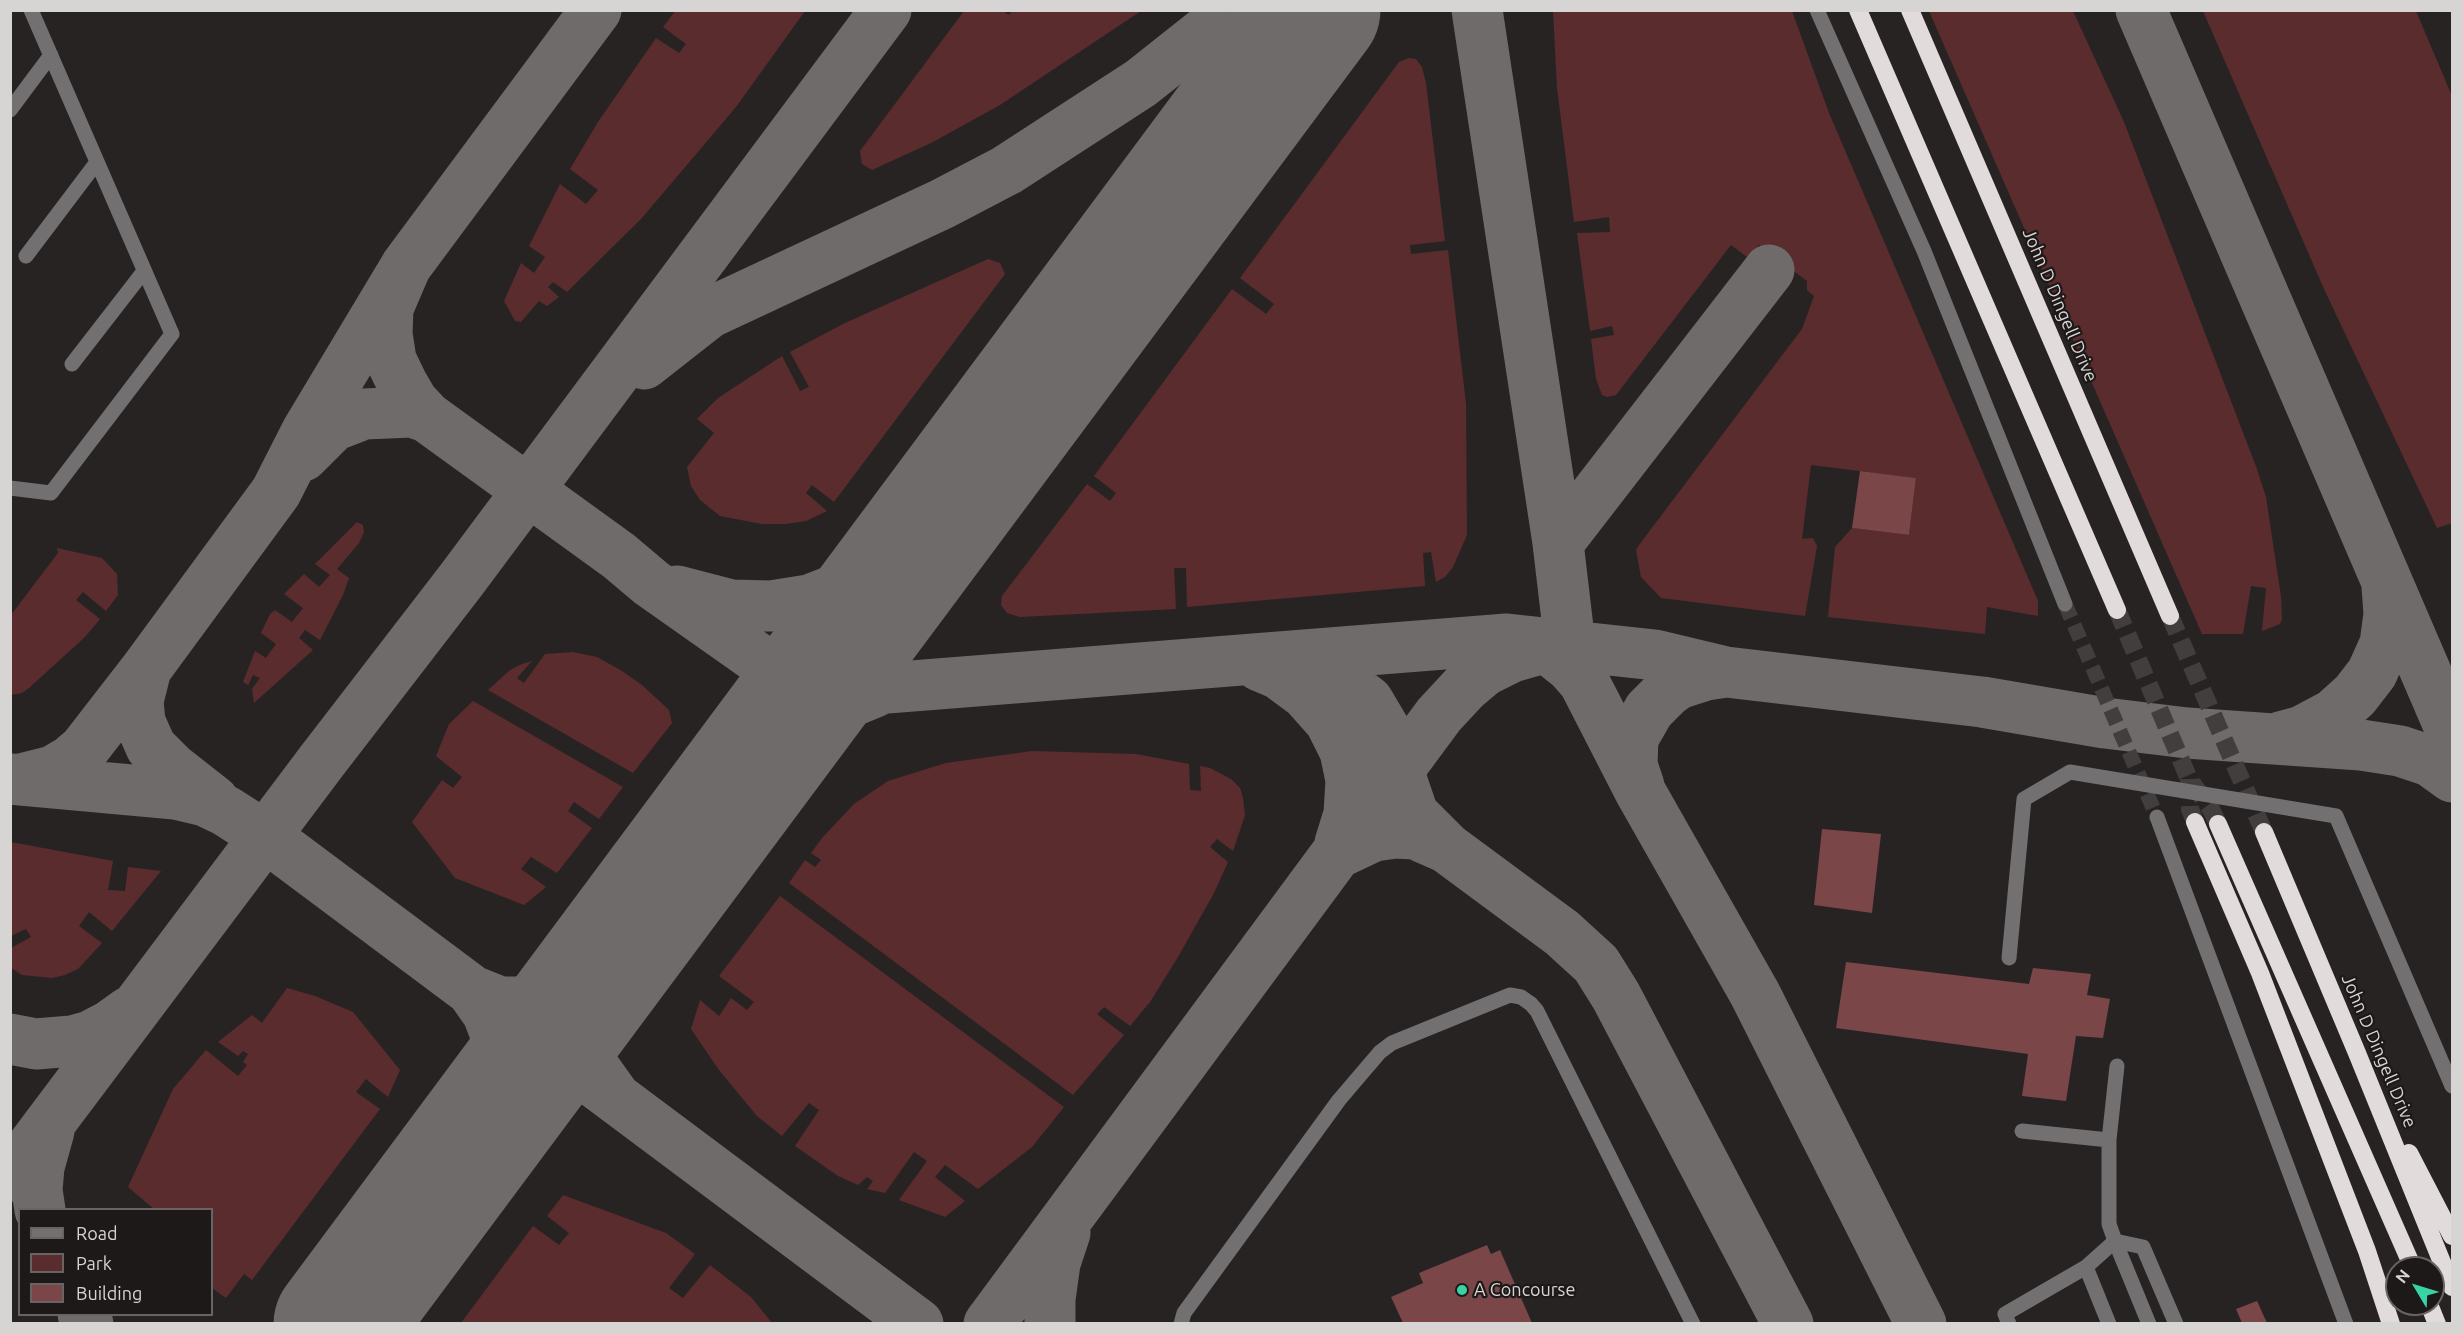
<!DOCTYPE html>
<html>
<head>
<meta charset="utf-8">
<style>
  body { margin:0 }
  #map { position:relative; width:2463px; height:1334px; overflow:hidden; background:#282323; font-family:Ubuntu,sans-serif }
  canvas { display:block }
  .frame { position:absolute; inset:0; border:12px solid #d7d4d4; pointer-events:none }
  .legend { position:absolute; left:18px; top:1208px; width:195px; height:108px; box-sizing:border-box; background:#1e1919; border:2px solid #686464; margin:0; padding:8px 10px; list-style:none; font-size:18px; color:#d7d4d4 }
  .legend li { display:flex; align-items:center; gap:12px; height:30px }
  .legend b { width:30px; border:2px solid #686464 }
  .north { position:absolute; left:2385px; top:1256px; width:60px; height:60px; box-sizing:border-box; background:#1e1919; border:2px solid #686464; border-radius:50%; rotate:308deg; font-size:16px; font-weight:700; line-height:24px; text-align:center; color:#d7d4d4 }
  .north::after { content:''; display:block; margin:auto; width:21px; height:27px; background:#38d4a6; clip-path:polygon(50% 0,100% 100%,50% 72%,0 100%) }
</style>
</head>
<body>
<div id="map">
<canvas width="2463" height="1334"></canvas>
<div class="frame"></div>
<ul class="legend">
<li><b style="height:8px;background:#727070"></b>Road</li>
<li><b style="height:16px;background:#5b2c2e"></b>Park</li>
<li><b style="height:16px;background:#7a4648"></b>Building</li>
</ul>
<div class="north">N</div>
</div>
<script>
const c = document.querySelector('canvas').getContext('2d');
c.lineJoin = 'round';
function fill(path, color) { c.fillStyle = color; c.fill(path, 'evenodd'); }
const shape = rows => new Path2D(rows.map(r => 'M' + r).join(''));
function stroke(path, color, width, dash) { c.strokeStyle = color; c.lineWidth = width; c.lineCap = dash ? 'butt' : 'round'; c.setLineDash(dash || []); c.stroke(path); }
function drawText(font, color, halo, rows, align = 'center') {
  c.font = font + ' Ubuntu,sans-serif'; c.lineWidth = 4.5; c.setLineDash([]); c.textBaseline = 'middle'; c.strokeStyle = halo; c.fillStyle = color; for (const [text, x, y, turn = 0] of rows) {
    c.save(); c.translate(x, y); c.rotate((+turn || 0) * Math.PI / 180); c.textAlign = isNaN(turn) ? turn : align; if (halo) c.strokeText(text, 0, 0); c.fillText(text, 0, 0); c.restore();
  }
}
fill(shape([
  [676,10,805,11,736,107,641,219,567,292,553,282,548,287,559,297,547,306,539,301,521,322,515,321,504,301,521,263,534,273,545,257,529,246,560,184,586,204,598,190,570,169,598,122,656,38,679,53,686,44,663,27],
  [1012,11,1141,11,1000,105,931,143,872,170,862,164,860,151,964,11,1003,11,1009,15],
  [1553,11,1792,11,1829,113,2038,601,2038,616,1987,607,1985,634,1828,617,1835,547,1852,528,1909,535,1916,478,1811,465,1802,539,1813,538,1817,546,1805,616,1661,598,1641,577,1636,550,1639,545,1802,329,1814,296,1807,290,1807,281,1759,245,1747,257,1731,245,1616,395,1607,397,1602,395,1596,379,1591,339,1614,335,1612,326,1590,331,1577,233,1610,232,1609,217,1574,222,1557,88],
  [1929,11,2073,11,2124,122,2257,469,2266,497,2281,597,2282,619,2280,624,2262,631,2266,588,2251,586,2243,634,2202,634],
  [2203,11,2416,11,2452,96,2452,523,2437,528,2324,289],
  [1409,58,1416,59,1422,67,1426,83,1445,241,1410,245,1411,254,1448,250,1466,404,1467,535,1453,567,1445,577,1436,582,1431,552,1423,553,1425,586,1187,607,1186,568,1174,568,1176,609,1020,617,1007,613,1001,605,1002,596,1087,484,1110,501,1116,493,1094,476,1232,289,1266,314,1274,304,1240,278,1399,62],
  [988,259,1000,263,1005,274,834,502,812,485,806,493,827,511,806,521,785,524,762,524,720,516,700,500,691,486,687,467,714,433,697,419,718,398,782,356,800,391,809,387,790,352,845,323],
  [357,522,363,525,364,532,359,543,337,569,349,578,343,595,320,640,305,630,299,638,313,650,254,703,252,689,260,678,253,675,248,685,243,682,255,651,266,658,276,644,261,633,270,614,275,610,292,622,303,608,284,594,304,574,319,587,330,575,315,564],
  [57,548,102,558,117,574,118,595,106,611,83,592,76,600,100,619,85,637,29,688,22,693,11,695,11,615,58,553],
  [573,652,597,657,622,671,642,685,669,710,672,723,633,773,488,690,510,670,522,664,532,661,517,678,524,683,545,654],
  [473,701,623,787,599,819,574,802,568,811,592,828,557,873,531,857,521,869,546,887,524,905,455,878,412,822,442,780,453,788,462,777,436,756,449,724],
  [1032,751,1136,754,1189,764,1190,790,1201,791,1200,766,1210,768,1231,779,1240,788,1243,798,1245,815,1233,851,1217,839,1210,847,1228,862,1214,893,1178,957,1150,1002,1130,1026,1104,1007,1097,1014,1124,1035,1073,1095,789,883,805,860,815,867,821,860,811,853,822,838,854,804,888,781,946,763],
  [11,842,113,861,108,890,125,891,128,867,161,871,112,931,89,912,79,926,102,943,78,969,65,975,52,978,22,975,11,968,11,948,31,937,26,929,11,936],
  [780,896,1064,1107,1032,1147,978,1189,945,1165,935,1177,965,1201,945,1217,899,1200,927,1161,914,1152,885,1193,867,1189,873,1181,867,1177,858,1185,838,1176,795,1146,819,1110,809,1103,782,1136,757,1116,719,1070,691,1029,700,1000,719,1016,731,998,747,1010,754,1002,719,976],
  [287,988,315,996,353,1012,400,1070,388,1097,366,1079,356,1092,380,1109,252,1280,244,1274,226,1298,212,1288,212,1210,154,1209,128,1187,173,1089,206,1050,238,1076,247,1065,243,1062,248,1054,243,1051,238,1056,218,1042,252,1015,262,1023],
  [563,1195,666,1233,695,1254,669,1288,683,1298,710,1265,751,1297,772,1323,461,1323,533,1226,559,1245,569,1233,547,1216]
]), '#5b2c2e');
stroke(shape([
  [1477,10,1558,543,1570,645,1582,676],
  [2141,10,2452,733],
  [406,266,388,308,387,334,391,360,402,383,413,402,427,417,619,556,651,583,773,669,796,681,813,687,848,690,887,688,1507,639,1655,655,1726,672,1982,702,2105,723,2187,733,2361,745,2400,751,2430,761,2452,777],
  [644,364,709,313,942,204,1007,170,1141,83,1233,10],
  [303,456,333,426,364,414,412,412,427,417],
  [1558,543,1769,270],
  [677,591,731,605,771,606,809,600,840,588,894,555,934,517,983,458],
  [1529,642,1545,648,1556,655,1571,667,1584,682,1641,793,1755,994,1921,1324],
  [1289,659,1305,662,1327,670,1368,701,1384,728,1413,814,1447,848,1415,834,1395,833,1374,836,1336,854],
  [1260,666,1279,674,1306,694,1330,721,1345,751,1351,780,1349,814,1340,843],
  [146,669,138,701,140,722,151,747,172,768,214,801],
  [2280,737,2302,731,2334,714,2355,695,2372,673,2385,644,2389,614,2387,586],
  [10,779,175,794,205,801,226,811,265,836,918,1324],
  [21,779,53,771,70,761,84,749,146,669,276,492,307,431,406,266,596,10],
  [1639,786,1632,765,1633,738,1649,710,1668,691,1678,684,1706,675,1726,672],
  [732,794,773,751,794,733,831,710,875,692],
  [1447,848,1562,933,1596,964,1616,996,1788,1324],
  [602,970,588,1003,585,1026,586,1046,593,1066,613,1094],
  [475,992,500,1002,528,1002,557,996,585,981,605,965],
  [474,994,488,1014,497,1038,501,1073,497,1101,488,1122],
  [10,1039,36,1044,72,1041,90,1036,111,1025,129,1012],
  [10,1176,321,762,462,579,886,10],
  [40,1210,37,1190,39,1167,49,1131],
  [83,1314,88,1324],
  [989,1324,1439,715,1465,687,1484,671,1512,657,1540,649],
  [1050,1324,1050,1299,1055,1263,1065,1233]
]), '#6f6b6b', 51);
stroke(shape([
  [338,1324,1316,10]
]), '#6f6b6b', 129);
fill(shape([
  [1860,471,1916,478,1909,535,1852,528],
  [1822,829,1881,834,1872,913,1814,905],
  [1846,962,2029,984,2033,968,2091,974,2087,995,2110,999,2103,1038,2076,1036,2066,1101,2022,1096,2028,1054,1836,1028],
  [1487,1245,1491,1254,1500,1250,1532,1323,1403,1323,1391,1297,1423,1283,1419,1273],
  [2257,1301,2267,1323,2242,1323,2236,1309]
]), '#7a4648');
stroke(shape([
  [2065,604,2157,817]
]), '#423e3e', 15, [15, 8]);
stroke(shape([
  [2117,610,2189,779,2211,809,2218,824],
  [2170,616,2264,832],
  [2189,779,2190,809,2195,822]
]), '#423e3e', 18, [18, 9]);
stroke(shape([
  [1817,10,1924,251,2065,604],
  [10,110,51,55],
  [26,256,97,162],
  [72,364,144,271],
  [10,488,51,493,172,334,31,10],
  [2157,817,2346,1324],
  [2009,958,2024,799,2070,772,2336,816,2452,1086],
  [2022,1131,2109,1140,2109,1224,2115,1241,2143,1247,2176,1324],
  [2109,1140,2117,1066],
  [2086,1267,2109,1324],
  [1181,1324,1184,1313,1339,1100,1380,1052,1392,1043,1510,995,1521,997,1531,1004,1537,1011,1693,1324],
  [2009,1324,2005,1314,2086,1267,2115,1241,2149,1324]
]), '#727070', 15);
stroke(shape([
  [1858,10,2117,610],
  [1910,10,2170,616],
  [2195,822,2260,973,2367,1251,2391,1324],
  [2218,824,2413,1268],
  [2264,832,2357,1053,2452,1287],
  [2409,1153,2452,1236],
  [2429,1304,2437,1324]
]), '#e2dbdb', 18);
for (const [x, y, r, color] of [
  [1462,1290,6,"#38d4a6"]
]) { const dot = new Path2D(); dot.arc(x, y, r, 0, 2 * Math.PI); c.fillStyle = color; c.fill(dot); stroke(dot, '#1e1919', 2); }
drawText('18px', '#d7d4d4', '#1e1919', [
  ["John D Dingell Drive",2060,305,67],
  ["John D Dingell Drive",2379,1051,67]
]);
drawText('18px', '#d7d4d4', '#1e1919', [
  ["A Concourse",1474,1290]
], 'left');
</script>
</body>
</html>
